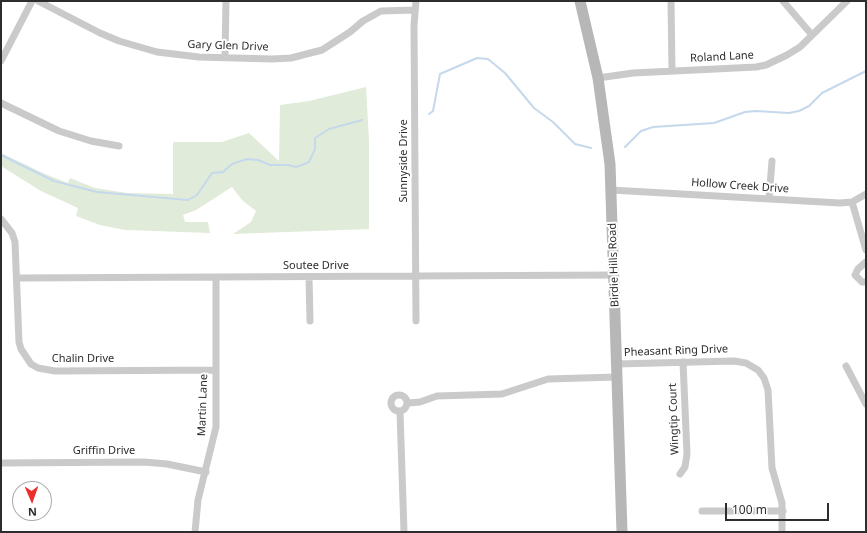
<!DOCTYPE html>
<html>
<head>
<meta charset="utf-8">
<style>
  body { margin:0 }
  #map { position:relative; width:867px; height:533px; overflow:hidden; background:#fff; font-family:"Noto Sans",sans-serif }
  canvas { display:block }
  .frame { position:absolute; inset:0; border:2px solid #2d2d2d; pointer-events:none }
  .north { position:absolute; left:12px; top:481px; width:40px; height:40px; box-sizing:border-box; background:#fff; border:1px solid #ababab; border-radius:50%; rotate:178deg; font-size:11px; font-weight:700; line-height:16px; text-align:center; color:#2d2d2d }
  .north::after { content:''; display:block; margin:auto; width:14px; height:18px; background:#eb2f28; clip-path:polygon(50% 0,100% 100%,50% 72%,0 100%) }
  .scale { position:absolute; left:725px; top:503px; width:104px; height:18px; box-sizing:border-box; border:2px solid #2d2d2d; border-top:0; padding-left:5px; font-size:12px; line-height:14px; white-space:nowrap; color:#2d2d2d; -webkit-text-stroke:3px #fff; paint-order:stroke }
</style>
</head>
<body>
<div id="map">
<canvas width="867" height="533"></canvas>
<div class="frame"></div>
<div class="north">N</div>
<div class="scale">100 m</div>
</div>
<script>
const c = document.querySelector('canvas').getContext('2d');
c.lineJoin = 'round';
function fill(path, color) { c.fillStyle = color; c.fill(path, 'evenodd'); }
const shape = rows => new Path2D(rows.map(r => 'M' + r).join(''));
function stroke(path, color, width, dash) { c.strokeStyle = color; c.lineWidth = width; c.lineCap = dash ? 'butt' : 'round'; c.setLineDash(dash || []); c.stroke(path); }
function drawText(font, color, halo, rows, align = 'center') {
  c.font = font + ' "Noto Sans",sans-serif'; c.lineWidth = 4; c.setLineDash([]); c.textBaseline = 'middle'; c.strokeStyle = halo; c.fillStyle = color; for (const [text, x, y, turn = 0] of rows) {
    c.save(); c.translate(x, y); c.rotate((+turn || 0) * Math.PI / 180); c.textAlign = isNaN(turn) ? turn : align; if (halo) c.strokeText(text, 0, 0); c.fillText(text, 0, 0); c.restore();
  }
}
fill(shape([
  [366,87,369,141,369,229,233,234,251,222,256,211,242,200,232,187,196,210,183,215,185,222,208,222,210,233,125,230,100,225,76,216,78,208,41,191,1,166,1,153,45,174,68,183,70,178,95,188,127,193,173,194,173,142,222,142,249,133,279,161,280,105,309,101]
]), '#e1ebd9');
stroke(shape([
  [429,114,433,111,440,74,477,58,488,59,505,73,534,108,553,122,575,144,591,148],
  [625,147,641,131,653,127,714,123,745,112,756,111,789,113,799,111,809,106,822,93,866,71],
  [1,155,54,181,97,192,188,200,197,195,212,173,223,172,232,164,247,159,258,160,270,165,288,165,296,167,309,162,315,149,315,138,329,129,362,120]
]), '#c5d8ec', 2);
stroke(shape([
  [38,1,100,33,119,41,157,52,199,57,272,59,291,58,322,50,350,32,363,21,381,11,415,10],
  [671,1,672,70],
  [783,1,812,35],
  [225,57,226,1],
  [1,61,32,1],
  [598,78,633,73,756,67,766,65,787,55,800,47,847,1],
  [1,103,59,131,91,141,119,146],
  [611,190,840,203,852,202,866,194],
  [769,199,772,161],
  [852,202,866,250],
  [1,219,12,233,15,242,19,342,21,349,31,364,38,368,55,371,216,370],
  [866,262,858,269,855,275,862,282,866,282],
  [309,277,310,321],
  [17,278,614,275],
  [416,321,414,25,416,1],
  [617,364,734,361,746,363,758,370,764,378,768,390,772,468,782,503,782,532],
  [846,366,866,404],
  '391 403a8 8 0 1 1 16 0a8 8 0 1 1-16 0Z',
  [408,403,420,402,437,396,502,394,548,379,617,377],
  [400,412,404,532],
  [1,463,144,462,167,464,206,472],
  [680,474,685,467,687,454,683,362],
  [702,511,783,511],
  [195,532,198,500,216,427,216,278]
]), '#cacaca', 7);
stroke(shape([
  [580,1,598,78,610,164,622,532]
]), '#b7b7b7', 11);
drawText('11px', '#2d2d2d', '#fff', [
  ["Gary Glen Drive",228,46,2],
  ["Roland Lane",722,57,-3],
  ["Sunnyside Drive",404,161,-90],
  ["Hollow Creek Drive",740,186,4],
  ["Birdie Hills Road",614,265,-92],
  ["Soutee Drive",316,266],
  ["Pheasant Ring Drive",676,351,-2],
  ["Chalin Drive",83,359],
  ["Martin Lane",203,405,-88],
  ["Wingtip Court",674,419,-92],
  ["Griffin Drive",104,451]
]);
</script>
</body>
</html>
